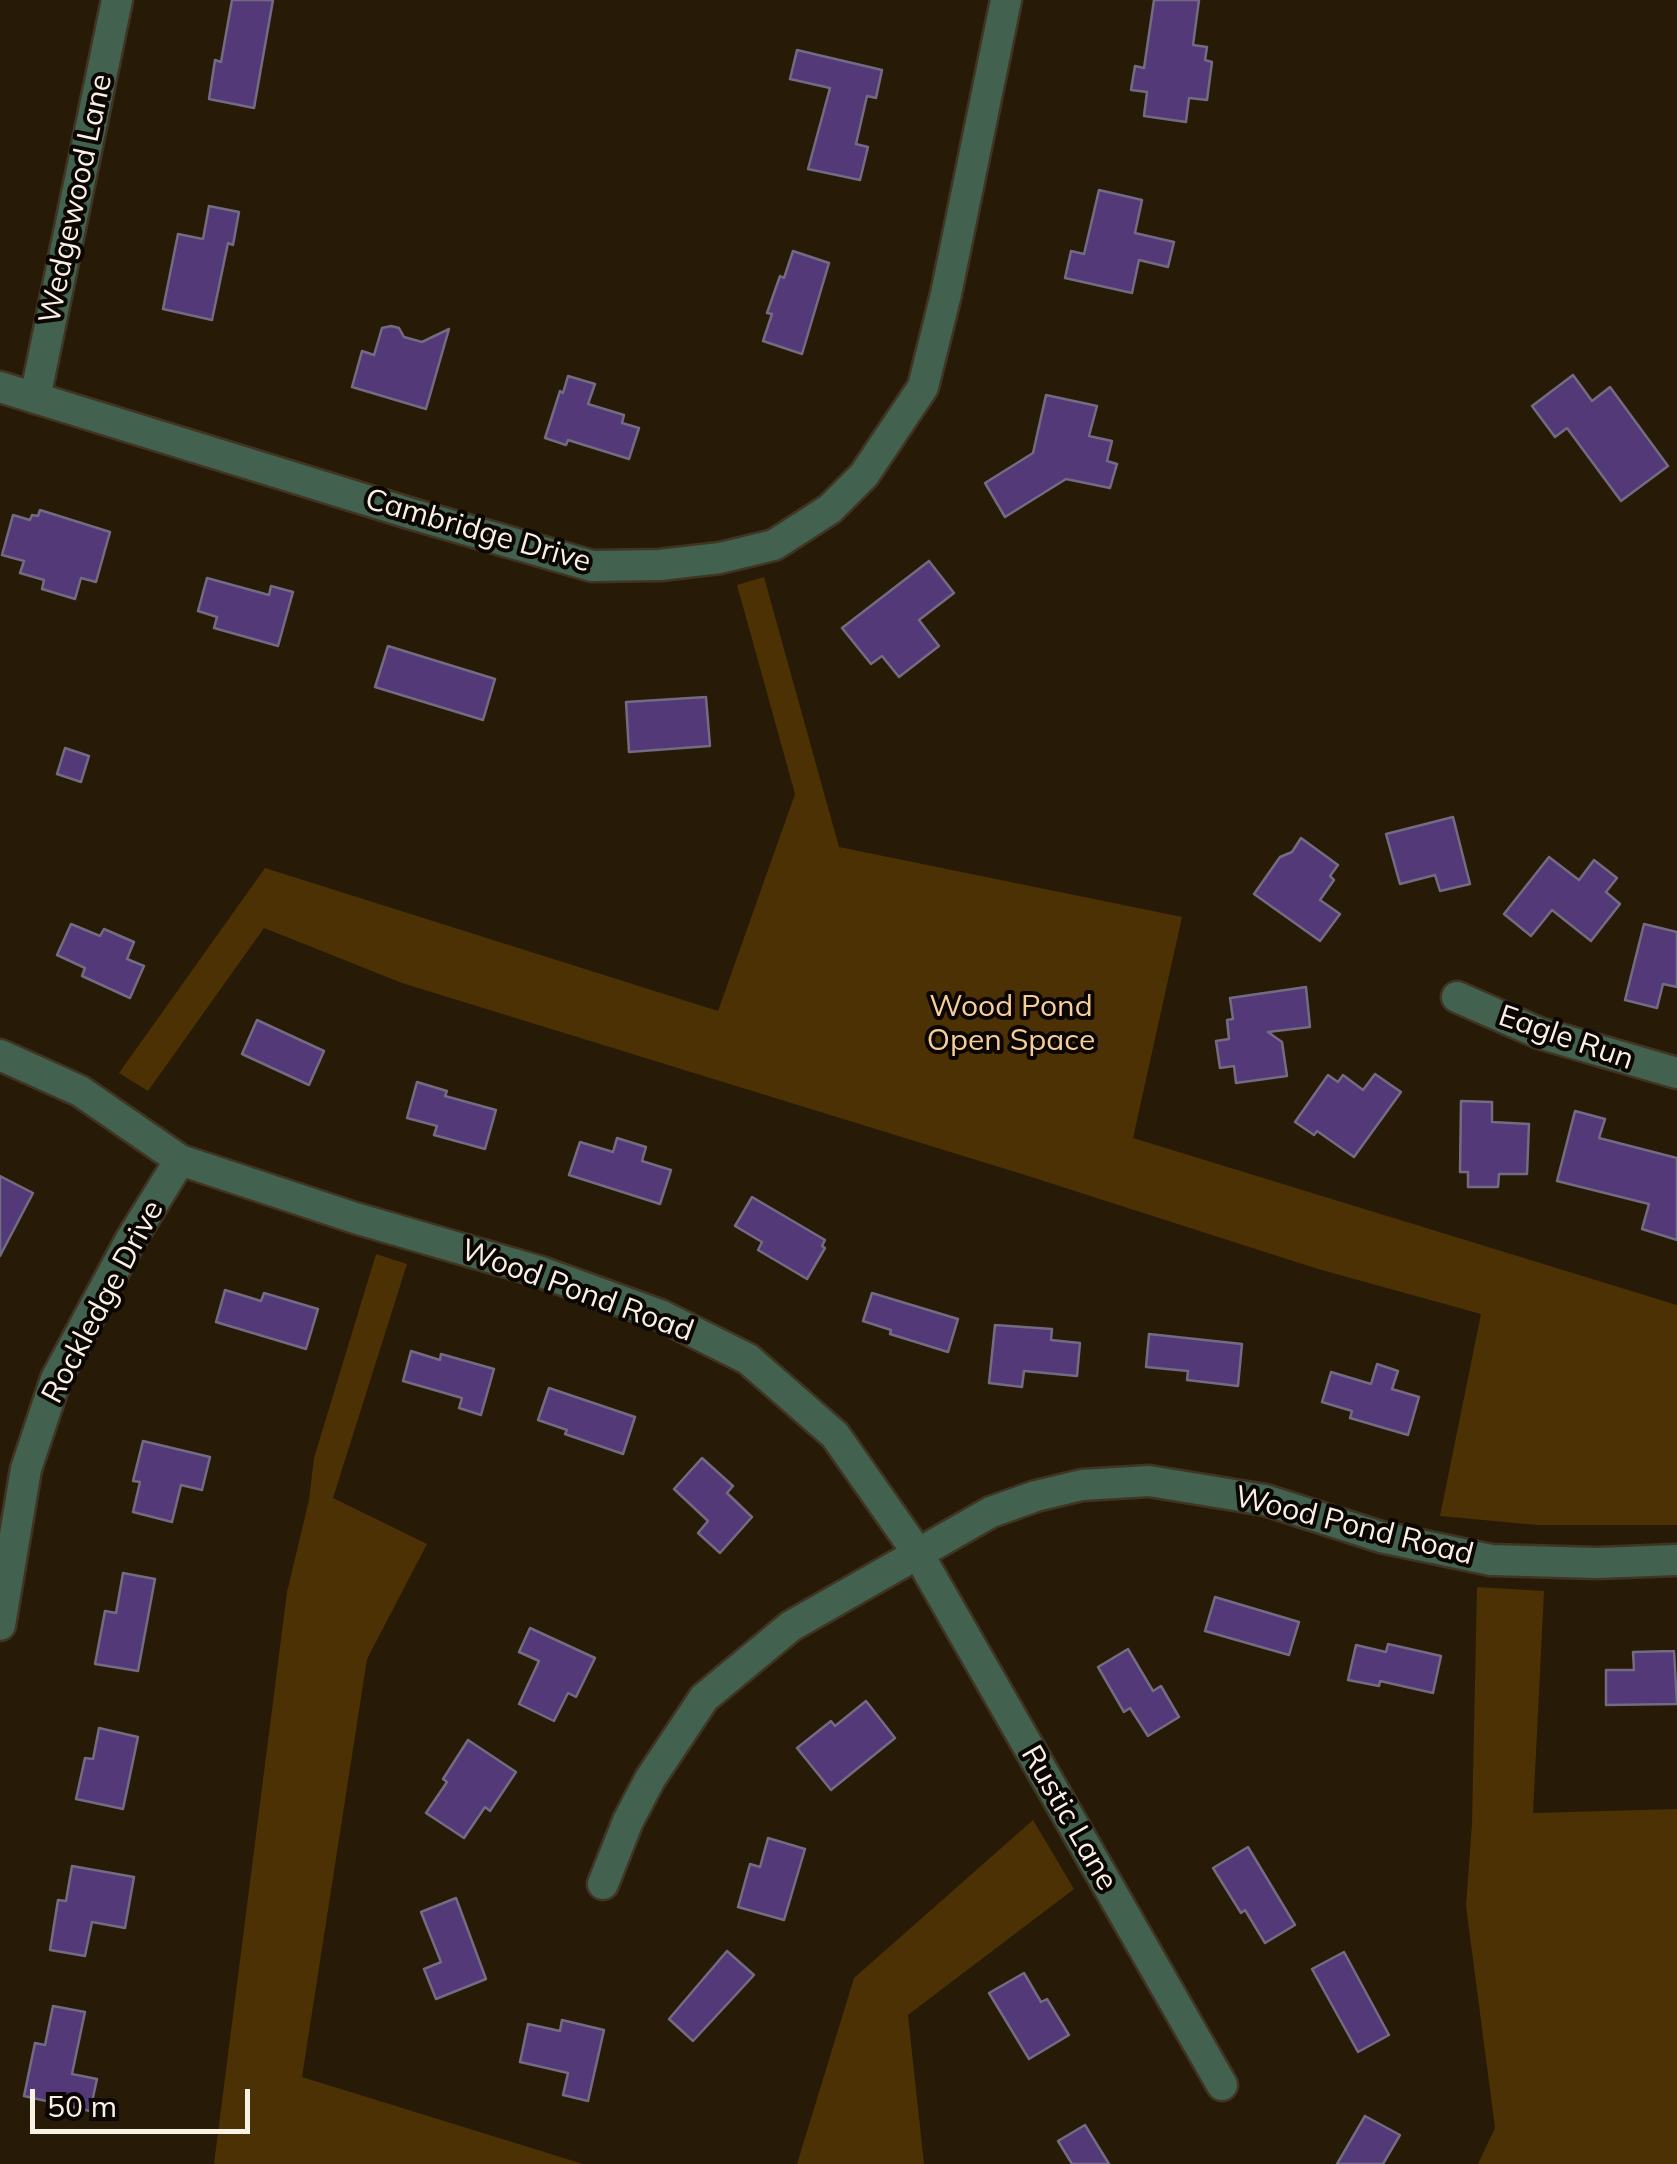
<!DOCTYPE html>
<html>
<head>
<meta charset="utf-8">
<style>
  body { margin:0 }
  #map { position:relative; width:1677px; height:2164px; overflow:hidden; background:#271a07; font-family:Mulish,sans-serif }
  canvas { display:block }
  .scale { position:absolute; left:30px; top:2089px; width:220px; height:45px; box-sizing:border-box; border:5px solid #faf1e5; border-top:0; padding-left:12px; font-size:30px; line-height:35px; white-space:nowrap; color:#faf1e5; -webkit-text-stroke:8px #0b0602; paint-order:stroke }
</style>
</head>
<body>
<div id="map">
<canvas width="1677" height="2164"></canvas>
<div class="scale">50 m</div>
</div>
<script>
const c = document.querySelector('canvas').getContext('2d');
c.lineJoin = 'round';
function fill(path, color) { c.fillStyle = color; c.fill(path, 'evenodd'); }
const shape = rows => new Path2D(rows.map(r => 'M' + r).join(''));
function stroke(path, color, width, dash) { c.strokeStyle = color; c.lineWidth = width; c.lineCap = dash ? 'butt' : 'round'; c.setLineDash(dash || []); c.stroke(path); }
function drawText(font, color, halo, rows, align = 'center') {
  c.font = font + ' Mulish,sans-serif'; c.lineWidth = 8; c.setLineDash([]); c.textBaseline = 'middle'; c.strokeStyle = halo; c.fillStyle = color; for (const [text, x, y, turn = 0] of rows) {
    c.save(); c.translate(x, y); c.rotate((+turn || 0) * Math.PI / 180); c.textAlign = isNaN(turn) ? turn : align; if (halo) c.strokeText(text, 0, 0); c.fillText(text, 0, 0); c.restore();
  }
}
fill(shape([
  [764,577,839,847,1182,917,1133,1138,1677,1305,1677,1525,1537,1525,1440,1516,1481,1314,1318,1269,1025,1175,402,983,264,928,148,1091,119,1073,265,868,718,1011,795,794,737,585],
  [376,1254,407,1264,333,1498,427,1544,367,1659,302,2077,583,2164,214,2164,287,1592,309,1500,314,1458],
  [1477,1587,1544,1591,1533,1813,1677,1809,1677,2164,1478,2164,1495,2128,1466,1906,1472,1824],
  [1033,1820,1074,1889,908,2015,924,2164,797,2164,854,1978]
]), '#4c3104');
const building = shape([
  [232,0,273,0,254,108,209,99,215,60,221,62,232,0],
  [1154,0,1199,0,1193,45,1207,47,1205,60,1212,62,1207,100,1189,98,1186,122,1144,116,1147,92,1131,90,1135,66,1144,68,1154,0],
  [797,50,882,70,876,98,867,96,856,144,868,147,860,180,808,169,830,88,790,79,797,50],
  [1099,190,1142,200,1135,233,1174,242,1168,267,1139,260,1132,293,1065,278,1071,251,1084,254,1099,190],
  [209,206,239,212,233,245,228,243,212,320,163,309,178,234,203,239,209,206],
  [793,251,829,263,802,354,763,341,772,314,767,313,780,276,784,278,793,251],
  [391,326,399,328,404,337,422,342,449,329,426,409,352,387,362,351,374,355,382,328,391,326],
  [1573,375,1592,401,1610,387,1668,466,1621,501,1567,428,1555,437,1532,406,1573,375],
  [568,376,595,384,588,404,624,415,622,423,639,428,629,459,568,440,566,445,545,438,560,391,563,393,568,376],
  [1046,395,1097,406,1089,436,1112,441,1107,461,1117,464,1110,488,1066,479,1005,517,985,483,1033,453,1046,395],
  [40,510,110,532,96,582,81,578,75,599,42,589,44,580,20,573,24,561,2,555,13,515,30,520,32,515,38,516,40,510],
  [929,561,954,593,919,620,939,646,899,677,882,656,871,664,842,628,929,561],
  [207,578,269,595,271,586,293,592,278,646,214,628,217,617,198,611,207,578],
  [388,646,495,679,483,720,375,687,388,646],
  [706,697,710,746,629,752,626,702,706,697],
  [65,748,89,756,81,782,57,774,65,748],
  [1453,817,1470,884,1440,891,1435,875,1400,884,1386,834,1453,817],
  [1301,838,1338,865,1330,876,1334,880,1320,900,1340,914,1320,941,1254,894,1280,857,1292,852,1301,838],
  [1549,857,1579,880,1594,860,1617,878,1606,892,1620,904,1591,941,1552,910,1531,936,1504,914,1549,857],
  [71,924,100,936,104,929,134,942,127,959,144,966,130,998,82,976,85,968,57,955,71,924],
  [1644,924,1677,932,1677,987,1663,984,1657,1008,1625,1000,1644,924],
  [1306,987,1310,1027,1268,1032,1282,1042,1287,1076,1236,1083,1234,1066,1220,1068,1216,1041,1229,1039,1227,1020,1233,1019,1230,998,1306,987],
  [257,1020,324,1051,309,1085,242,1054,257,1020],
  [1375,1074,1401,1092,1354,1157,1317,1131,1314,1135,1295,1122,1328,1075,1338,1082,1343,1075,1363,1090,1375,1074],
  [417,1082,447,1091,445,1096,496,1110,485,1149,434,1135,437,1126,407,1118,417,1082],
  [1461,1101,1492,1102,1492,1122,1529,1124,1527,1174,1499,1174,1498,1187,1468,1187,1468,1172,1460,1172,1461,1101],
  [1575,1111,1605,1119,1599,1138,1677,1158,1677,1240,1642,1229,1649,1204,1557,1181,1575,1111],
  [617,1138,646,1147,642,1161,671,1170,660,1204,569,1175,580,1142,613,1152,617,1138],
  [0,1176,33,1193,0,1256,0,1176],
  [752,1197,825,1240,822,1246,825,1248,807,1279,758,1250,762,1242,735,1226,752,1197],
  [225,1290,261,1301,264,1293,318,1309,306,1349,216,1322,225,1290],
  [872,1293,958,1319,948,1352,890,1334,891,1330,863,1321,872,1293],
  [995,1325,1052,1329,1051,1340,1080,1343,1077,1376,1024,1371,1022,1387,989,1383,995,1325],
  [1149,1334,1242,1344,1238,1386,1187,1380,1188,1371,1146,1367,1149,1334],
  [411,1351,440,1360,441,1354,494,1369,481,1415,459,1408,462,1398,403,1381,411,1351],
  [1377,1364,1398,1371,1392,1389,1419,1397,1408,1435,1350,1418,1352,1411,1322,1402,1331,1372,1371,1384,1377,1364],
  [549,1388,635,1417,623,1454,565,1434,567,1430,538,1420,549,1388],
  [143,1441,210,1457,202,1490,181,1485,172,1522,133,1512,140,1482,133,1481,143,1441],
  [702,1458,733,1486,727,1493,752,1517,720,1553,698,1533,708,1521,674,1489,702,1458],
  [123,1573,155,1579,138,1671,95,1664,105,1611,116,1613,123,1573],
  [1215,1597,1299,1622,1289,1655,1205,1631,1215,1597],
  [530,1628,595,1658,576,1697,568,1693,554,1721,519,1704,539,1661,519,1652,530,1628],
  [1388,1644,1441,1656,1433,1693,1380,1681,1379,1686,1348,1680,1356,1645,1386,1652,1388,1644],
  [1128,1649,1153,1691,1161,1686,1179,1717,1148,1736,1130,1708,1124,1712,1098,1667,1128,1649],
  [1674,1651,1677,1704,1606,1705,1606,1670,1634,1670,1633,1652,1674,1651],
  [866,1701,895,1738,831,1790,797,1748,831,1721,835,1726,866,1701],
  [99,1728,138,1737,123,1809,76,1799,85,1758,93,1759,99,1728],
  [468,1740,516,1772,490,1811,485,1807,464,1838,426,1813,447,1782,443,1779,468,1740],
  [768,1838,805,1849,784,1920,738,1907,750,1864,760,1867,768,1838],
  [1248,1847,1295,1925,1265,1943,1245,1910,1241,1913,1213,1868,1248,1847],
  [72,1866,134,1877,125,1928,92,1922,85,1956,50,1950,58,1900,66,1901,72,1866],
  [456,1898,486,1979,436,1999,424,1969,441,1962,421,1912,456,1898],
  [727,1951,754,1975,693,2041,669,2019,727,1951],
  [1344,1952,1389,2035,1358,2052,1312,1969,1344,1952],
  [1024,1973,1041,2002,1047,1999,1069,2035,1029,2059,989,1993,1024,1973],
  [53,2006,85,2012,72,2074,97,2079,90,2111,24,2096,35,2043,45,2045,53,2006],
  [562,2020,604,2030,588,2101,563,2095,568,2073,520,2062,528,2024,560,2031,562,2020],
  [1365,2116,1400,2135,1383,2164,1337,2164,1365,2116],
  [1085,2125,1109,2164,1072,2164,1058,2141,1085,2125]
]);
fill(building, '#533977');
stroke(building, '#736b82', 2.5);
const street = shape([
  [0,387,412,514,592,566,660,565,720,558,774,545,830,509,864,475,923,387,946,294,1006,0],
  [35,398,117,0],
  [1457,997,1539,1033,1677,1073],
  [0,1055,80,1091,180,1160,355,1218,541,1272,660,1315,748,1359,835,1435,917,1552,1222,2085],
  [0,1625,26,1469,56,1379,130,1241,180,1160],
  [603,1884,628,1821,650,1779,704,1698,791,1626,991,1512,1036,1496,1082,1485,1149,1481,1265,1500,1381,1537,1491,1560,1597,1563,1677,1560]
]);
stroke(street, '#403422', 35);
stroke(street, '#42614f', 30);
drawText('30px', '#faf1e5', '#0b0602', [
  ["Wedgewood Lane",76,199,-78],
  ["Cambridge Drive",478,531,16],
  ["Eagle Run",1566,1038,19],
  ["Wood Pond Road",577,1291,20],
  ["Rockledge Drive",103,1302,-62],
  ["Wood Pond Road",1354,1526,14],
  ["Rustic Lane",1069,1818,60]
]);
drawText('30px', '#f5ce9a', '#0b0602', [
  ["Wood Pond",1011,1007],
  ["Open Space",1011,1041]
]);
</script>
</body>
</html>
